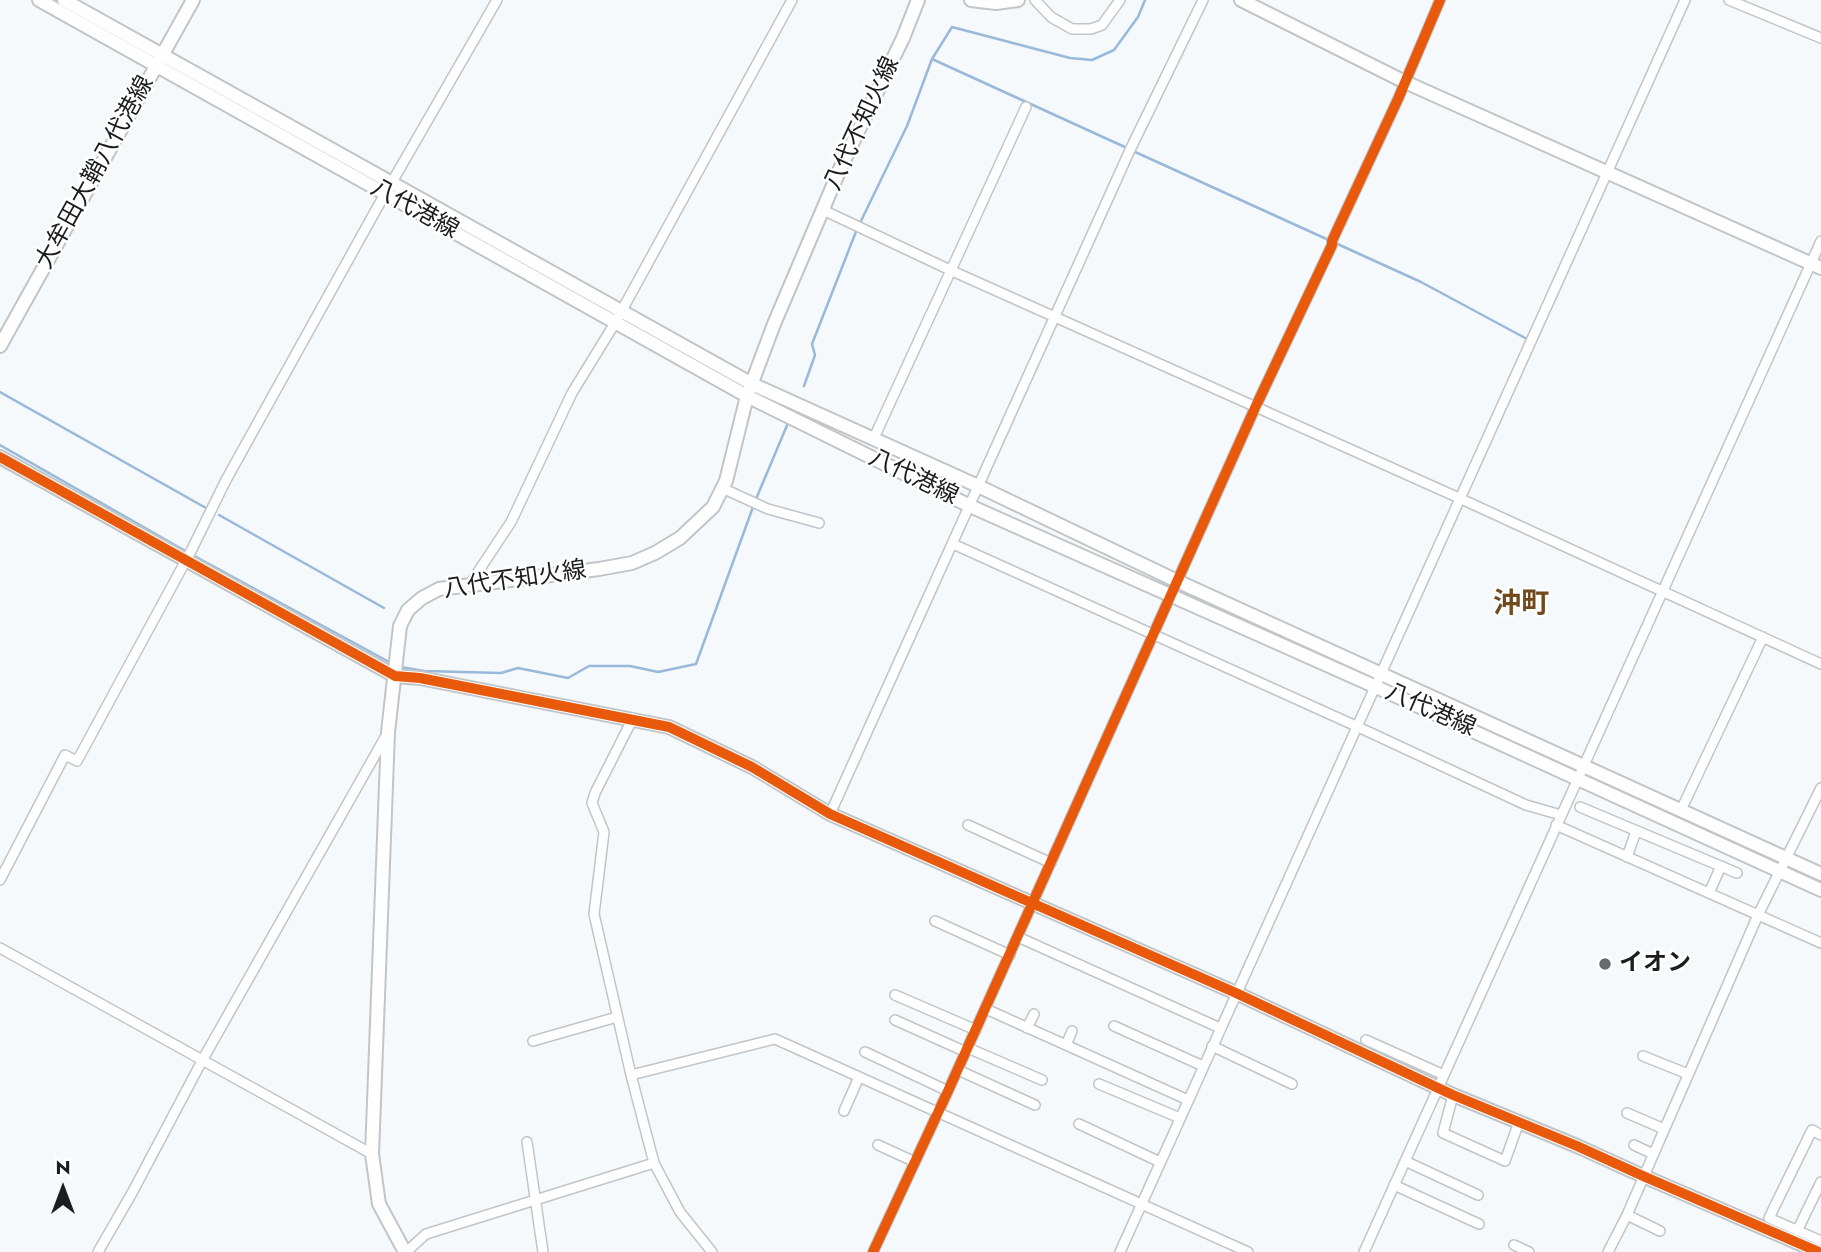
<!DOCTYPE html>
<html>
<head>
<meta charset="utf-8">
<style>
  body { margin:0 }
  #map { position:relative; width:1821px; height:1252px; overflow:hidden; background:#f5f9fc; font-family:Jost,sans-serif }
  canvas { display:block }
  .north { position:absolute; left:28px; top:1154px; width:70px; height:70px; -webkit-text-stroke:5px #fff; paint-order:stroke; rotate:0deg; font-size:19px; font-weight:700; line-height:28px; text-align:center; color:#1b1d1f }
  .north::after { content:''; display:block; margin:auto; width:24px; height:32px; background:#1b1d1f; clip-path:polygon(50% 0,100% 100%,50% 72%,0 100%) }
</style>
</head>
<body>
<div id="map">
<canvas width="1821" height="1252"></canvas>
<div class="north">N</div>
</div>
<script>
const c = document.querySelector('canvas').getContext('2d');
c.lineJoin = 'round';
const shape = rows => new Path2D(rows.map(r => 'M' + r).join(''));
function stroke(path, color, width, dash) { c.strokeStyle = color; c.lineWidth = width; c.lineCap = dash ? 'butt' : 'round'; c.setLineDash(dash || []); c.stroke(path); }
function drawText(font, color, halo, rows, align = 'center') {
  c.font = font + ' Jost,"Noto Sans JP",sans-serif'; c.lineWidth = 5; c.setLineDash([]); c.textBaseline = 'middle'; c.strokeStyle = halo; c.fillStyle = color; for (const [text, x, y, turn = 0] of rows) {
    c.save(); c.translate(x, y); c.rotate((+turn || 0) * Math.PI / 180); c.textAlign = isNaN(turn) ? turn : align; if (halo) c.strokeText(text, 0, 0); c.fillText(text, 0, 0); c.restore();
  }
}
stroke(shape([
  [932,59,1127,148],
  [1133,151,1421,282,1527,339],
  [860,223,907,126,932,59,952,27,1070,58,1092,60,1114,50,1138,17,1145,0],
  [804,386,815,355,812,344,857,229],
  [0,392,206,508],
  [0,445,189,553,391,663],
  [756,499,788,423],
  [219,515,384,608],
  [401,667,424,671,501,673,518,668,568,678,589,666,630,666,658,672,696,664,753,507]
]), '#99b9da', 2.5);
const street = shape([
  [1035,0,1051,17,1072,29,1091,29,1102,25,1120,0],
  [1729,0,1821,38],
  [823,210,950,270,1459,498,1821,664],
  [873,440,1026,107],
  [722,488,768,509,819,523],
  [953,544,1356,726,1526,805,1561,815],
  [470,584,511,522,572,393,615,323,792,0],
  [633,718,595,793,592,803,604,832,594,914,631,1075,654,1163,680,1212,712,1252],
  [1580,807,1737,873],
  [1681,810,1763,637],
  [830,814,1130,150,1203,0],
  [968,825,1051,863],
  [1556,825,1821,943],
  [1627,857,1636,831],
  [0,880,65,755,77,761,191,551,226,480,377,208,497,0],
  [1709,893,1721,866],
  [935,921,1010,955],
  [1018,937,1220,1028],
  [0,948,372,1154],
  [895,995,976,1030],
  [986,1009,1188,1100],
  [895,1020,966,1052],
  [1114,1026,1203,1066],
  [1027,1028,1034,1014],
  [1366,1040,1444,1075],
  [533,1041,617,1017],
  [1066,1045,1072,1031],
  [1212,1046,1292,1084],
  [968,1048,1042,1080],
  [865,1052,948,1091],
  [1643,1056,1688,1074],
  [958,1070,1035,1105],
  [631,1075,775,1039,1248,1252],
  [1099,1084,1180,1118],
  [1453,1095,1443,1133,1505,1161,1519,1122],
  [844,1111,859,1077],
  [1627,1113,1664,1129],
  [1079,1124,1160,1162],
  [1821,1135,1812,1130,1769,1218,1821,1241],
  [527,1142,543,1252],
  [878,1145,915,1162],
  [1634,1145,1653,1154],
  [1405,1161,1478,1195],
  [1394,1185,1479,1224],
  [1627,1215,1660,1231],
  [1797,1231,1821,1182],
  [1514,1245,1529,1252],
  [98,1252,132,1193,203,1059,387,734],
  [406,1252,426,1234,654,1163],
  [873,1252,948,1091,1255,408,1332,245,1332,241,1398,99,1440,0],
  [1120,1252,1685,0],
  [1364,1252,1821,241],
  [1608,1252,1627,1215,1758,915,1821,788]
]);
const secondary = shape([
  [39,0,747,396,970,506,1374,686,1821,890],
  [64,0,752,384,978,486,1177,581,1821,874],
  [971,0,996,3,1018,0],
  [1241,0,1405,82,1821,268],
  [0,346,193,0],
  [0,457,395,676,420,678,669,727,752,767,830,814,1236,993,1453,1095,1577,1146,1643,1176,1819,1252],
  [405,1252,379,1204,372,1154,388,732,400,626,408,610,422,598,439,589,599,569,632,563,655,553,680,538,713,507,726,481,747,396,774,324,840,169,903,38,918,0]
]);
stroke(street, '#c2c5c8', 12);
stroke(secondary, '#c2c5c8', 16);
stroke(street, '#fefeff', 9);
stroke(secondary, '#fefeff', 12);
stroke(shape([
  [0,457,395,676,420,678,669,727,752,767,830,814,1236,993,1453,1095,1577,1146,1643,1176,1819,1252],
  [873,1252,948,1091,1255,408,1332,245,1332,241,1398,99,1440,0]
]), '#e8590c', 10);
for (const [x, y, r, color] of [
  [1605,964,7,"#676a6c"]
]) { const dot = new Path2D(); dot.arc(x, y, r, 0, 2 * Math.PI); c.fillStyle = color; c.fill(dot); stroke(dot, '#fff', 2.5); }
drawText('24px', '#1b1d1f', '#fff', [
  ["八代不知火線",863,124,-65],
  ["大牟田大鞘八代港線",96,173,-61],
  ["八代港線",414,210,29],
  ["八代港線",913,478,26],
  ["八代不知火線",515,581,-8],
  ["八代港線",1430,711,24]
]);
drawText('bold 24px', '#1b1d1f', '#fff', [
  ["イオン",1619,964]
], 'left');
drawText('bold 28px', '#714b1d', '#fff', [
  ["沖町",1521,605]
]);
</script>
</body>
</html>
